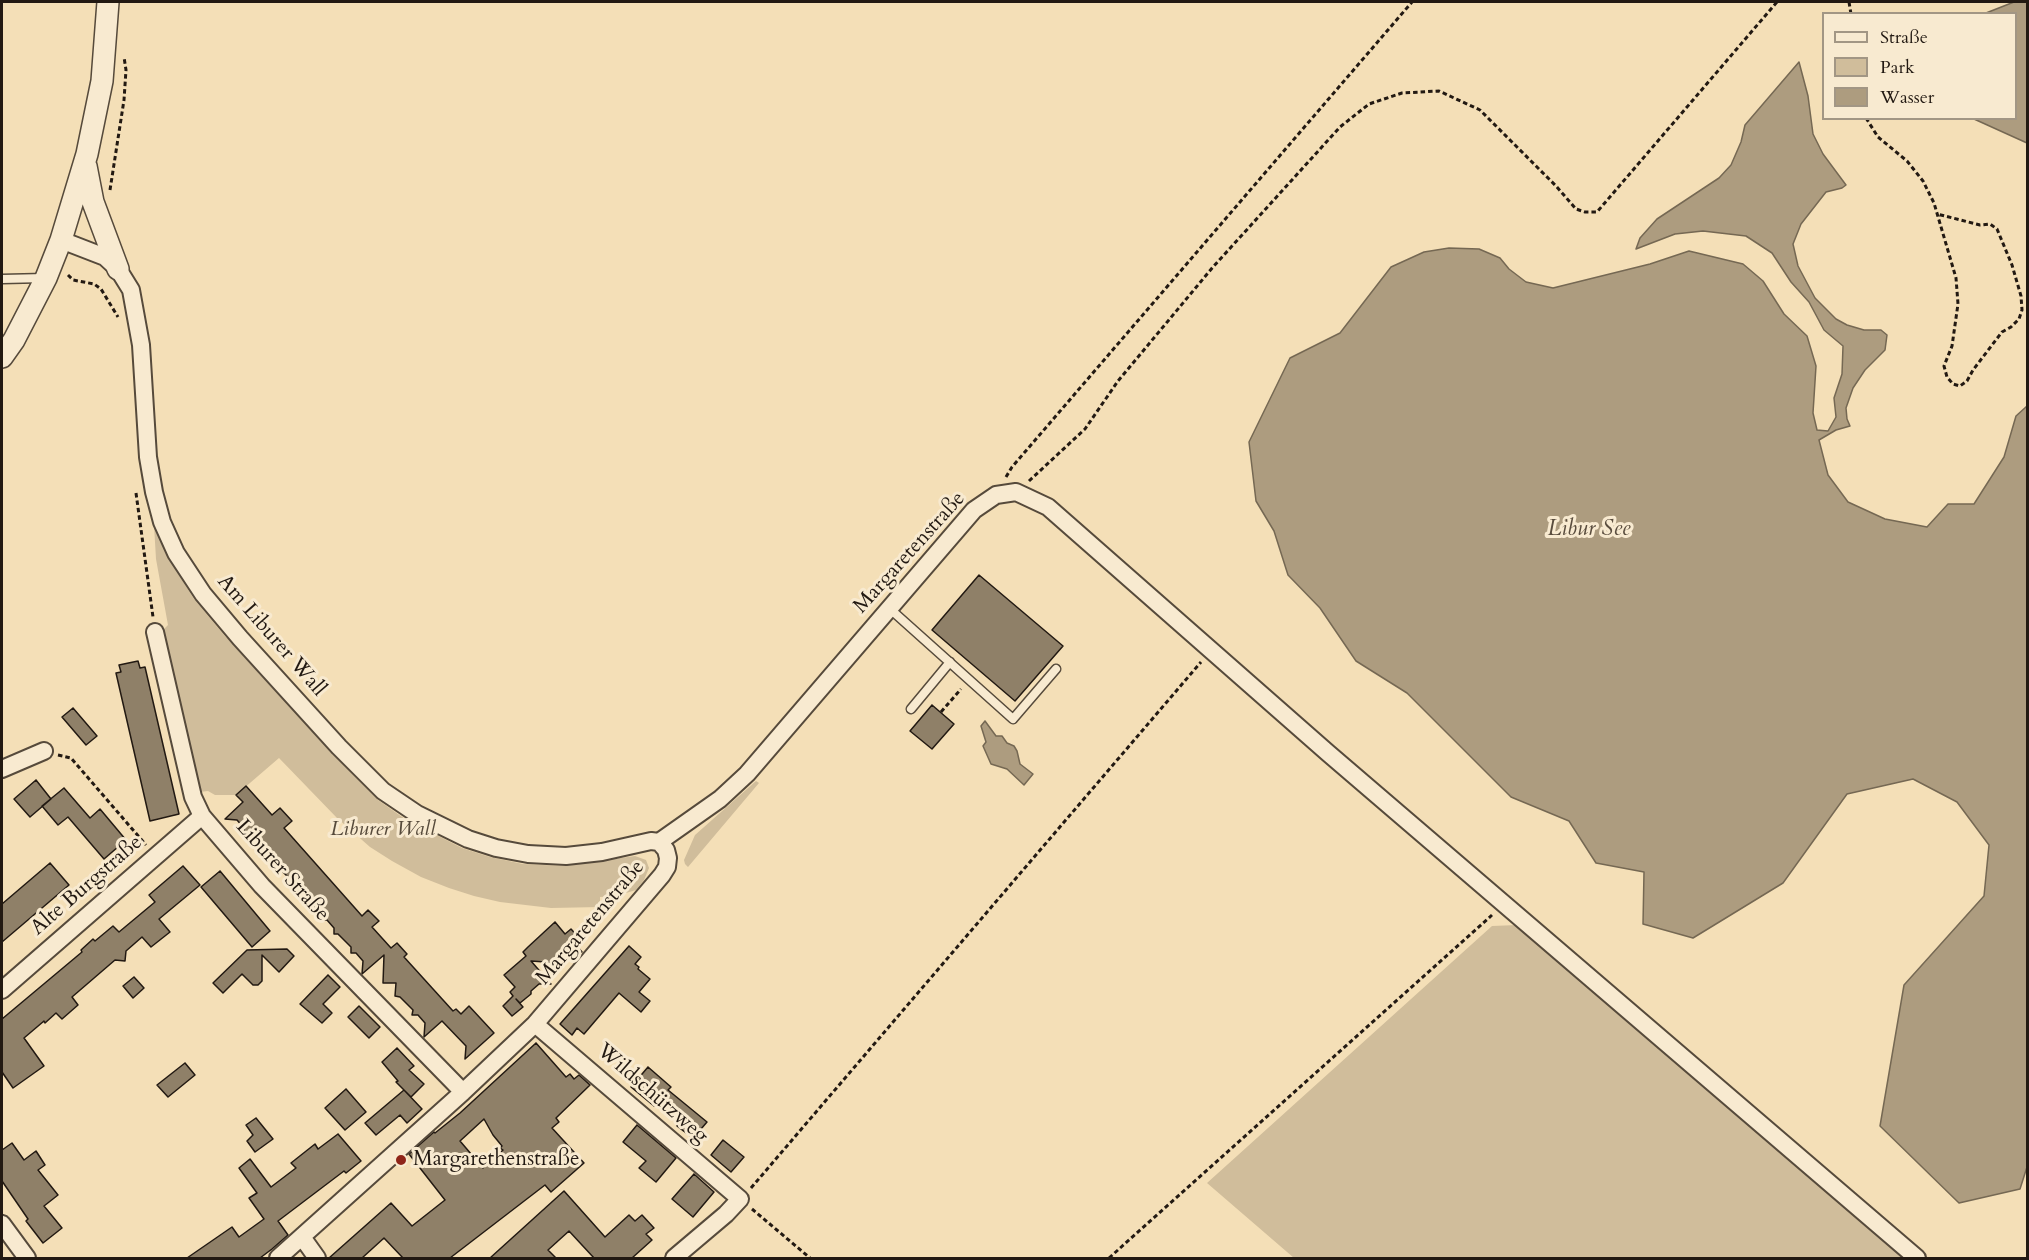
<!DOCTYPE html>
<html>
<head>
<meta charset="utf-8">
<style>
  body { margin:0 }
  #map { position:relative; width:2029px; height:1260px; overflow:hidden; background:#f4dfb7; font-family:Cardo,serif }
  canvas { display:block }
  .frame { position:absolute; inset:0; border:3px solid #221912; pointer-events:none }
  .legend { position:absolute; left:1822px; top:12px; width:195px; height:108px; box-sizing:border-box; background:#f8ead0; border:2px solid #a29684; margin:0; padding:8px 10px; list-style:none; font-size:18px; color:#221912 }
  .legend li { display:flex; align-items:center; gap:12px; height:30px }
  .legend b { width:30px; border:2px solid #a29684 }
</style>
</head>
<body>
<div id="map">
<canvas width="2029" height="1260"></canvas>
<div class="frame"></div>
<ul class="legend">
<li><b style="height:8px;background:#f8ead0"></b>Straße</li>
<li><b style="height:16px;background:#d0bd9b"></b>Park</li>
<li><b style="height:16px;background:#ad9c7f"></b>Wasser</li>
</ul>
</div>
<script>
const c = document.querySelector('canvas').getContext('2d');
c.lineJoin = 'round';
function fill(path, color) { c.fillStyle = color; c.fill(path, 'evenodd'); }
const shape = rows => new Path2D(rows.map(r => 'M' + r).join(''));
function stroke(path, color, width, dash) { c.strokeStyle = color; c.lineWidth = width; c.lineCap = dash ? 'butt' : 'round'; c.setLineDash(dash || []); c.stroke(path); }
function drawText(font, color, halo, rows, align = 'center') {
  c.font = font + ' Cardo,serif'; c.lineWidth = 6; c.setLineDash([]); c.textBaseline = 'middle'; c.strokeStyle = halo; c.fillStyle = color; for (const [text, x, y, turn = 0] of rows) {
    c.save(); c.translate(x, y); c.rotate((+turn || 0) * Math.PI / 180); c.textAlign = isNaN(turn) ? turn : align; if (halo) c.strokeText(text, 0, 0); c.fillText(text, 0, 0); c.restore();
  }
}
fill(shape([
  [154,525,177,572,194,599,224,635,352,774,378,800,405,819,462,848,490,857,523,864,564,866,635,856,646,860,649,868,644,880,636,890,616,896,600,897,600,907,551,908,500,902,474,896,449,888,421,877,392,861,370,847,337,818,279,758,236,795,215,795,208,791,200,792,162,631,168,625,156,559],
  [756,781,759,783,688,867,685,864,684,860,695,835],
  [1517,925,1792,1161,1903,1258,1294,1258,1207,1183,1492,926]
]), '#d0bd9b');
const water = shape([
  [2014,2,2027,2,2027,143,1974,119,2016,118,2016,14,1986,13,2014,2],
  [1799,62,1808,96,1813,134,1823,154,1846,185,1842,188,1826,192,1801,224,1793,244,1798,266,1815,298,1836,319,1847,325,1864,330,1881,330,1887,335,1885,350,1865,370,1853,388,1846,408,1847,419,1850,426,1836,430,1819,440,1828,475,1848,502,1885,519,1927,527,1948,504,1974,504,2004,457,2016,416,2027,406,2027,1167,2020,1189,1959,1203,1880,1126,1904,985,1984,896,1989,845,1957,802,1913,779,1847,794,1783,883,1693,938,1643,924,1644,872,1596,863,1569,821,1511,797,1407,693,1356,661,1320,608,1288,575,1274,531,1256,501,1249,442,1290,358,1340,333,1391,267,1424,252,1449,248,1479,249,1500,258,1509,269,1526,282,1553,288,1650,264,1689,251,1743,264,1763,281,1784,314,1807,336,1816,366,1813,413,1817,430,1828,431,1836,417,1834,398,1842,374,1843,346,1824,330,1809,302,1791,282,1772,253,1746,236,1703,231,1675,234,1636,249,1640,238,1657,219,1719,178,1731,165,1741,142,1745,125,1799,62],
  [985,721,996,736,1002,736,1007,743,1014,746,1017,751,1020,764,1033,774,1024,785,1007,769,991,764,983,746,986,742,981,726,985,721]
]);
fill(water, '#ad9c7f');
stroke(water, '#756853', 1.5);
const building = shape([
  [979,575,1063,646,1015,701,932,630,979,575],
  [138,661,140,668,145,667,179,814,150,821,116,673,121,672,119,665,138,661],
  [932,705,954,724,932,749,910,731,932,705],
  [73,708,97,736,86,745,62,717,73,708],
  [36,780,51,799,30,817,14,799,36,780],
  [246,786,272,815,280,808,292,821,284,828,362,916,368,910,379,921,372,927,391,948,397,943,407,954,404,957,453,1011,456,1009,461,1014,469,1006,494,1033,465,1059,466,1046,442,1021,424,1037,425,1023,418,1015,412,1015,413,1010,400,997,395,996,396,983,383,983,384,955,362,974,363,961,356,953,351,953,351,947,338,934,334,934,334,928,327,920,322,920,322,915,309,901,304,901,305,896,298,888,292,887,293,882,280,869,275,868,276,863,268,855,263,855,263,849,258,842,249,834,244,833,244,828,237,820,225,819,243,802,236,795,246,786],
  [64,788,90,818,100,809,126,840,104,859,68,817,58,825,42,806,64,788],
  [50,863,69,885,2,942,2,904,50,863],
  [183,866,200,885,159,919,170,932,151,947,142,937,126,951,125,961,115,960,72,997,78,1005,62,1019,56,1013,45,1023,44,1021,24,1038,44,1066,13,1088,2,1072,2,1019,82,952,81,950,93,939,95,941,113,926,119,932,155,902,149,895,183,866],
  [220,871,270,931,252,947,201,887,220,871],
  [555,922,565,934,571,929,580,939,575,944,582,952,568,950,560,958,560,963,531,961,551,984,539,984,531,991,531,994,520,1003,516,999,523,1007,512,1016,503,1006,513,996,510,992,515,987,504,975,526,956,523,952,528,947,555,922],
  [629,946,641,957,635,964,639,967,638,969,650,979,639,992,650,1001,641,1012,619,993,584,1034,577,1028,572,1035,560,1024,629,946],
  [287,949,294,956,279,972,262,955,262,981,258,985,253,985,242,974,223,993,213,983,247,950,287,949],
  [328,975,340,987,323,1004,332,1013,322,1023,300,1004,328,975],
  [134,977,144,988,133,998,123,986,134,977],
  [359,1006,380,1027,369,1038,348,1017,359,1006],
  [536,1043,566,1077,570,1074,574,1079,579,1075,590,1085,556,1118,559,1122,552,1128,584,1163,551,1192,545,1185,450,1258,403,1258,384,1238,362,1258,329,1258,391,1203,412,1226,445,1200,409,1154,434,1132,435,1133,460,1113,536,1043],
  [484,1119,493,1135,502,1146,500,1148,503,1150,483,1168,460,1141,484,1119],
  [397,1048,414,1066,409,1070,424,1084,411,1097,396,1082,398,1081,382,1062,397,1048],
  [185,1063,195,1075,168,1097,157,1085,185,1063],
  [648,1067,671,1087,668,1090,707,1122,695,1136,690,1136,677,1126,677,1121,656,1104,654,1106,631,1087,648,1067],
  [346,1089,366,1112,345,1130,325,1108,346,1089],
  [404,1090,422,1109,407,1123,400,1115,376,1135,365,1123,404,1090],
  [256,1118,273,1139,255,1152,247,1141,253,1135,246,1125,256,1118],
  [637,1125,676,1158,656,1182,639,1168,646,1161,623,1142,637,1125],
  [338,1134,361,1161,346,1173,344,1171,278,1221,288,1235,272,1249,260,1258,187,1258,232,1227,239,1237,264,1219,249,1198,257,1193,239,1168,250,1159,271,1187,296,1168,291,1163,315,1144,318,1149,338,1134],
  [723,1140,744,1157,731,1172,711,1155,723,1140],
  [12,1143,24,1160,36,1151,45,1165,38,1170,58,1195,44,1206,62,1228,43,1243,26,1221,28,1219,2,1181,2,1150,12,1143],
  [694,1174,714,1192,693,1217,672,1199,694,1174],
  [564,1191,605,1237,629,1215,635,1221,642,1215,654,1228,646,1234,652,1240,632,1258,594,1258,569,1231,548,1250,556,1258,490,1258,564,1191]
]);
fill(building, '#8f8068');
stroke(building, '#221912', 1.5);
const service = shape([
  [2,279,45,278],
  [889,608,1013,719,1056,669],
  [911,709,950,662]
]);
const minor = shape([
  [61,240,105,257,118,269,131,290,141,345,148,457,154,492,162,522,176,553,203,594,240,638,339,747,383,791,417,814,468,839,496,848,528,854,566,856,602,852,651,841,659,842],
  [155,632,193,797,202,816,262,886,463,1092],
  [2,769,44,751],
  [659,842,720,799,747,774,974,510,996,495,1016,492,1048,507,1328,753,1917,1258],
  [2,990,202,816],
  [535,1024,740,1199,726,1214,674,1258],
  [2,1224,27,1258],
  [302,1237,317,1258],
  [278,1258,463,1092,535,1024,662,875,667,867,668,858,666,850,659,842]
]);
const tertiary = shape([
  [86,166,93,202,118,269],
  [2,357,14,340,46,278,61,240,87,154,102,81,108,2]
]);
stroke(service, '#564a3b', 11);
stroke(minor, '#564a3b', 20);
stroke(tertiary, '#564a3b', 24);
stroke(shape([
  [1849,2,1851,14],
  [1866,118,1878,137,1907,161,1923,181,1934,203,1956,278,1958,304,1952,346,1944,366,1947,377,1953,384,1960,386,1967,381,1973,370,2002,332,2011,327,2019,319,2022,310,2021,296,2012,265,1997,229,1990,224,1980,225,1937,214],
  [110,190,124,100,126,70,124,57],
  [68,275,73,280,94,284,101,289,118,317],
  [1006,477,1012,467,1412,2],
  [1029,481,1085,429,1118,381,1213,267,1340,127,1369,104,1402,93,1439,91,1480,110,1556,186,1576,209,1585,212,1597,212,1777,2],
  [136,493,153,617],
  [941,712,961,689],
  [58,755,71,758,146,845],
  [751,1188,1201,662],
  [752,1209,810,1258],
  [1109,1258,1492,915]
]), '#221912', 3, [4.5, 3]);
stroke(service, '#f8ead0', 8);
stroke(minor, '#f8ead0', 16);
stroke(tertiary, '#f8ead0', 21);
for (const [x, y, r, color] of [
  [401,1160,6,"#8f2418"]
]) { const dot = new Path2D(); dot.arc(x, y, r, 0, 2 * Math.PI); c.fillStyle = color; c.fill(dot); stroke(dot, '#f8ead0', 2); }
drawText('21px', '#221912', '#f8ead0', [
  ["Margaretenstraße",910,553,-48],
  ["Am Liburer Wall",271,636,49],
  ["Liburer Straße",282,871,48],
  ["Alte Burgstraße",87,886,-41],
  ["Margaretenstraße",591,923,-50],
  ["Wildschützweg",652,1094,41]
]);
drawText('italic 21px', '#564a3b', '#f8ead0', [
  ["Liburer Wall",383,830]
]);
drawText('21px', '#221912', '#f8ead0', [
  ["Margarethenstraße",413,1160]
], 'left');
drawText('italic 22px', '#5a4d3e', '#f8ead0', [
  ["Libur See",1589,530]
]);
</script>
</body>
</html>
